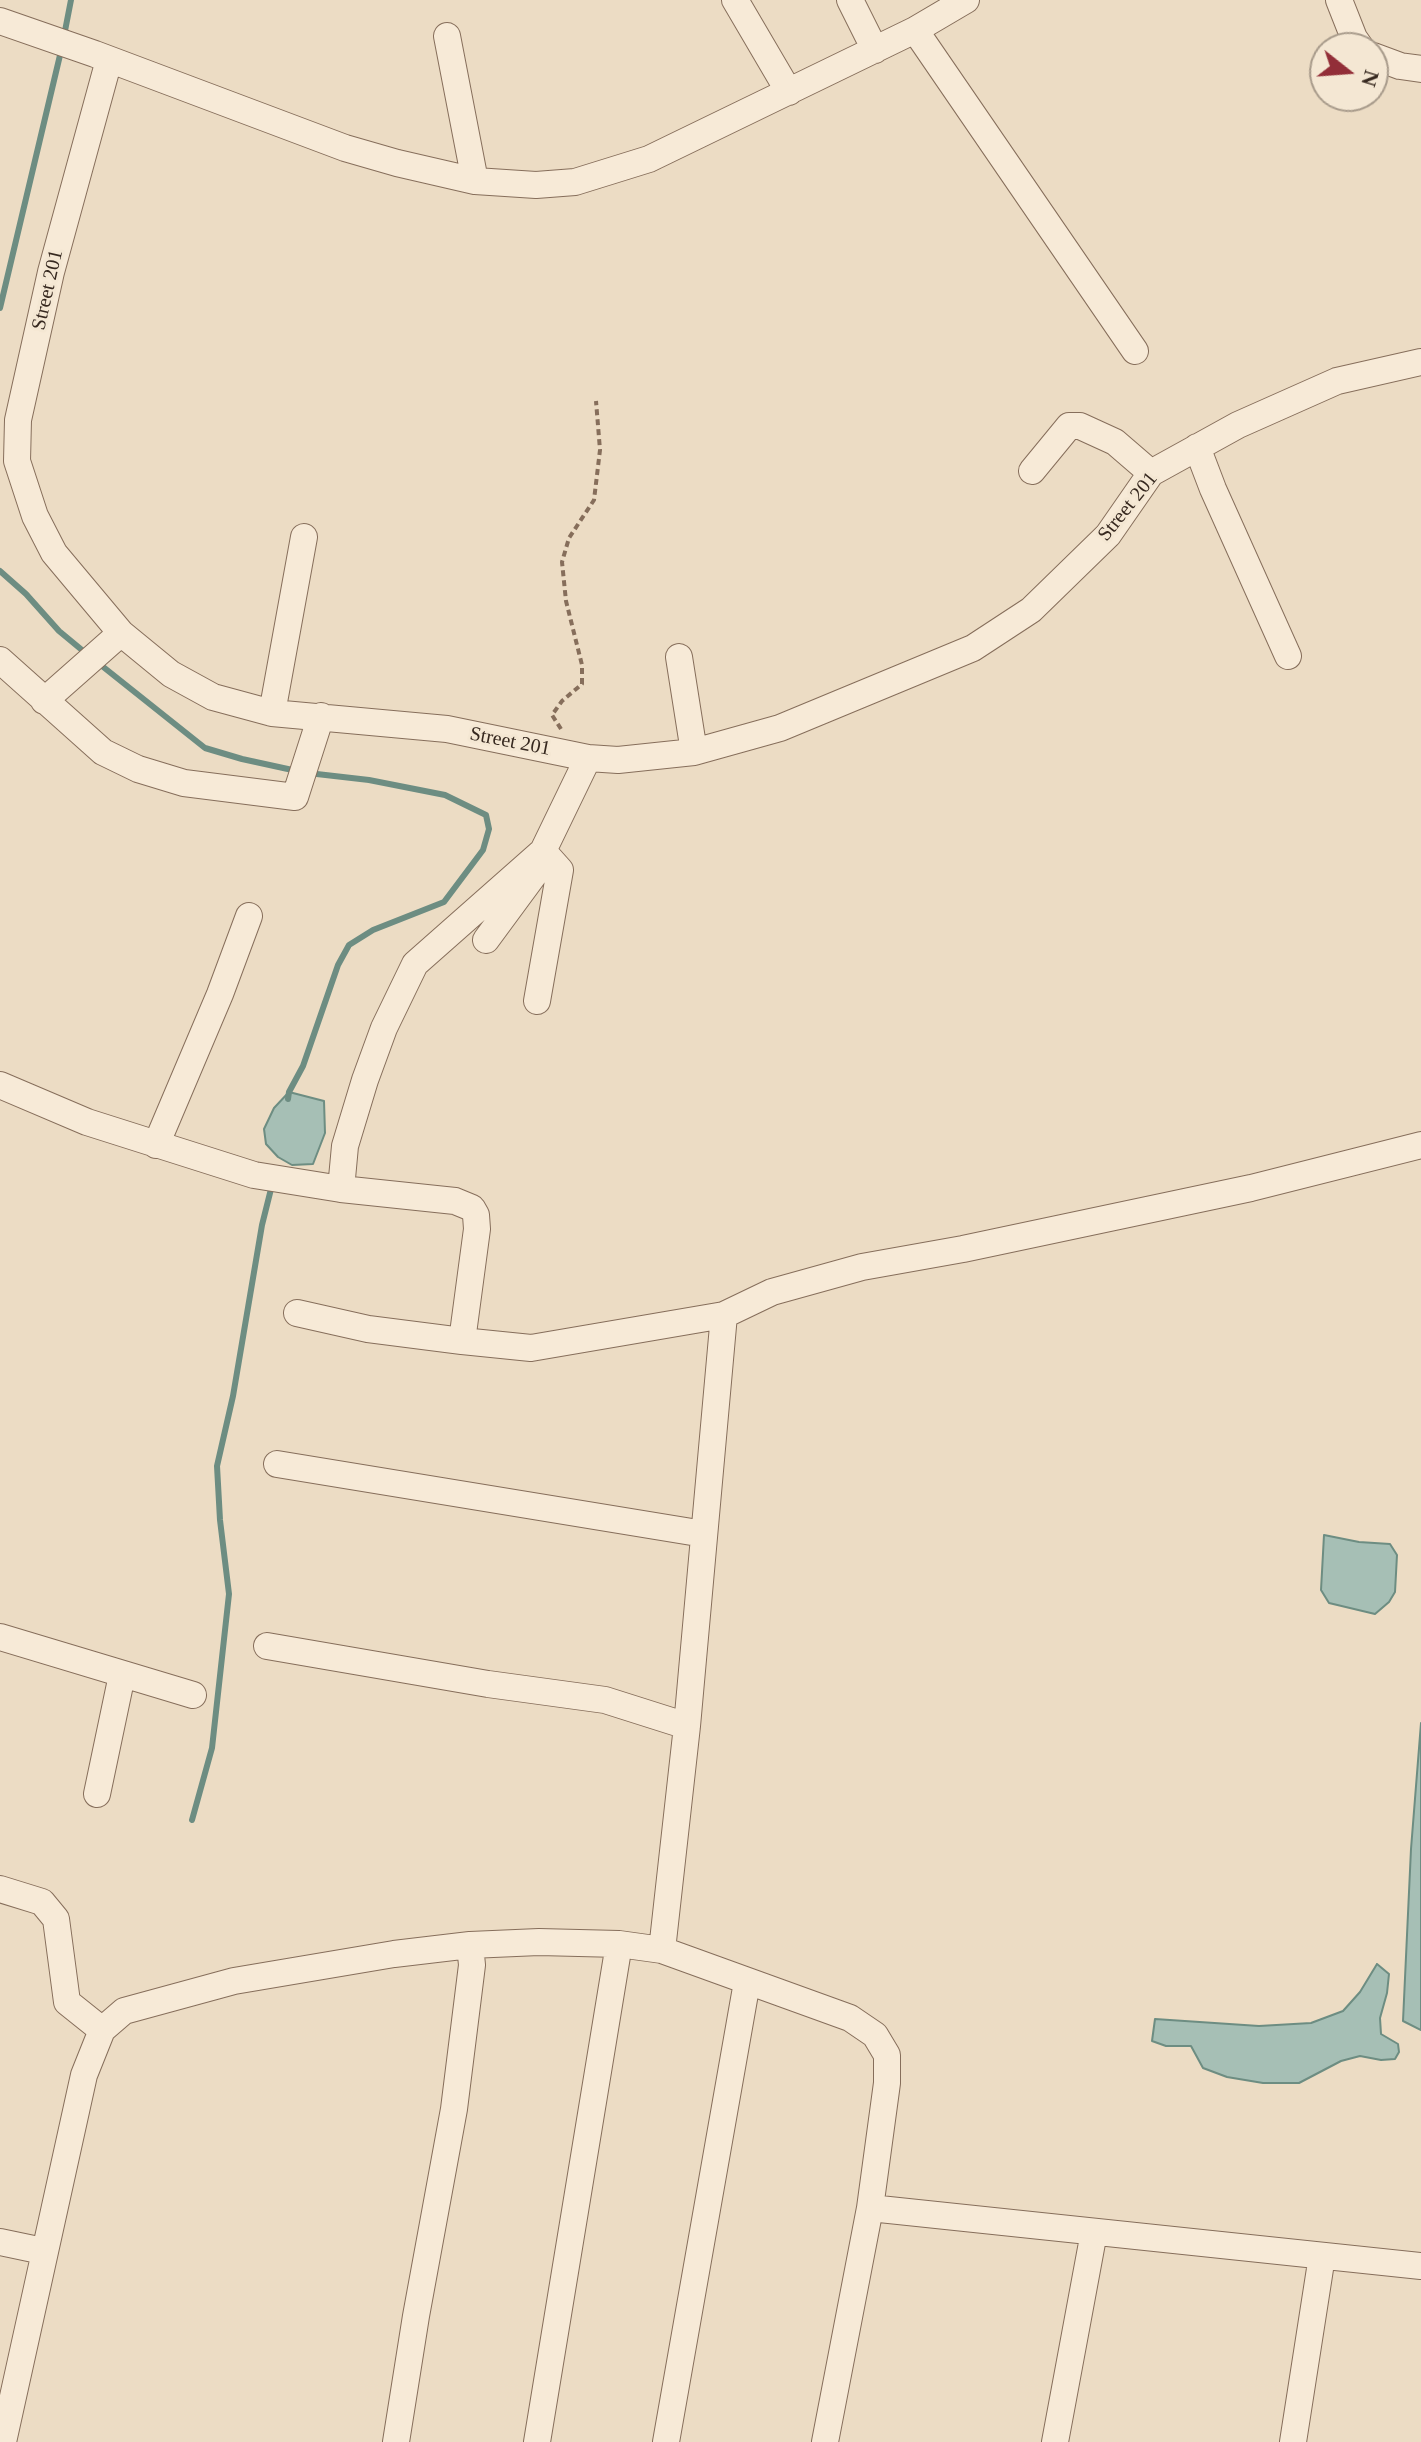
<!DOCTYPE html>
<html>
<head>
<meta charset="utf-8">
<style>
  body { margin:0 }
  #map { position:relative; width:1421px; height:2442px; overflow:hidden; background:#ecdcc4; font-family:"Times New Roman",serif }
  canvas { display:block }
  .north { position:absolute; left:1309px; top:32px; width:80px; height:80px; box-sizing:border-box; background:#f4e7d3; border:2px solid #a89b8b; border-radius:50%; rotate:107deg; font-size:22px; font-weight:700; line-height:32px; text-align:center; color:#36281f }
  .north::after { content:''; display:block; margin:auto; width:28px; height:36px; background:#922e38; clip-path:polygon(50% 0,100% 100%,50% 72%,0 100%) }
</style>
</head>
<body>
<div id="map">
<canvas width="1421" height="2442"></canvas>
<div class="north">N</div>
</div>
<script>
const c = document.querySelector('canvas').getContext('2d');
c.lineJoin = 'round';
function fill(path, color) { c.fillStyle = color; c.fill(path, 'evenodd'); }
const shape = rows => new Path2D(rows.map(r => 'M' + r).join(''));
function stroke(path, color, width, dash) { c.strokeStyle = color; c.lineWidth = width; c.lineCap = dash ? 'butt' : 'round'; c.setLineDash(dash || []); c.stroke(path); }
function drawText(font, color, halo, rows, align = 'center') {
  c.font = font + ' "Times New Roman",serif'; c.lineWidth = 6; c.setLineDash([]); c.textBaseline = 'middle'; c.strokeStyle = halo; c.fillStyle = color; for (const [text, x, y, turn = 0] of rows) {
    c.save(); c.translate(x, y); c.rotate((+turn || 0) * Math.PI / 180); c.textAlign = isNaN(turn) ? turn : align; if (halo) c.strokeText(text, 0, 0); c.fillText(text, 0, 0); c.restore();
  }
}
const water = shape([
  [289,1092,324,1101,325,1133,313,1164,292,1165,278,1157,266,1144,264,1129,274,1108,289,1092],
  [1324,1535,1359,1542,1390,1544,1397,1555,1395,1592,1389,1602,1375,1614,1329,1603,1321,1590,1324,1535],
  [1421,1723,1421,2030,1403,2021,1411,1849,1421,1723],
  [1377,1964,1389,1974,1387,1993,1380,2018,1381,2034,1398,2044,1399,2052,1395,2059,1381,2060,1360,2056,1341,2061,1299,2083,1263,2083,1227,2077,1203,2068,1191,2046,1166,2046,1152,2041,1155,2019,1259,2026,1311,2023,1343,2011,1360,1992,1377,1964]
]);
fill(water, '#a6bfb5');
stroke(water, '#6d8d82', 2);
stroke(shape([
  [64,36,71,0],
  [0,308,61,51],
  [0,571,26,594,59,631,88,655],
  [97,662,205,748,242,759,297,771],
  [288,1099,289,1092,303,1066,338,965,349,945,373,930,444,902,483,850,489,829,486,815,445,795,369,780,308,773],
  [192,1820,212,1748,229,1594,220,1520,217,1466,233,1396,262,1225,272,1185]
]), '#6d8d82', 6);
const minor = shape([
  [735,0,789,92],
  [850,0,875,50],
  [1339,0,1354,38,1361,48],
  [0,21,95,54,345,148,397,163,475,181,536,185,575,182,649,159,915,30,966,0],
  [915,30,1135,351],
  [447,36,475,181],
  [1373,56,1400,66,1421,69],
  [109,60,51,272,18,420,17,461,35,516,54,553,121,633,171,674,213,697,272,713,447,729,588,758,618,760,694,752,780,728,973,648,1031,610,1108,535,1151,473,1238,425,1337,381,1421,362],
  [1197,447,1213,489,1288,656],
  [1032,471,1069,426,1080,426,1115,442,1151,473],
  [679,657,694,752],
  [0,660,103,752,138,769,184,783,295,797,321,716],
  [44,701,121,633],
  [272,713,304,537],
  [486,940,539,868],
  [537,1001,560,870,543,851],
  [0,1085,87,1122,254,1175,341,1189,455,1201,472,1208,476,1215,477,1229,462,1341,531,1348,724,1315],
  [156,1145,220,994,249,916],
  [341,1189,345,1146,365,1080,384,1028,415,964,543,851,588,758],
  [297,1313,368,1329,462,1341],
  [277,1464,704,1534],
  [0,1637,193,1695],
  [267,1646,488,1684,605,1700,687,1726],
  [97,1794,122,1675],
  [0,1889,42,1902,56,1919,67,2002,102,2030],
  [662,1950,687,1726,724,1315,772,1292,862,1267,963,1249,1251,1188,1421,1145],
  [0,2242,43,2251],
  [3,2442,84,2075,102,2030,124,2011,234,1981,394,1954,470,1945,539,1942,619,1944,662,1950,850,2018,875,2035,887,2055,887,2083,870,2208,1421,2266],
  [396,2442,416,2316,454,2109,472,1965,470,1945],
  [537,2442,619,1944],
  [666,2442,747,1982],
  [825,2442,870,2208],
  [1055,2442,1094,2232],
  [1293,2442,1322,2256]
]);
stroke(minor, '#866e5b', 28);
stroke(shape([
  [561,729,552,715,562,701,582,684,582,665,566,601,562,562,569,538,594,500,600,450,596,401]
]), '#866e5b', 4, [6, 4]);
stroke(minor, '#f7ead7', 26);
drawText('20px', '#36281f', '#f4e7d3', [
  ["Street 201",48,290,-77],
  ["Street 201",1128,507,-51],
  ["Street 201",510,742,11]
]);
</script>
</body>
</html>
